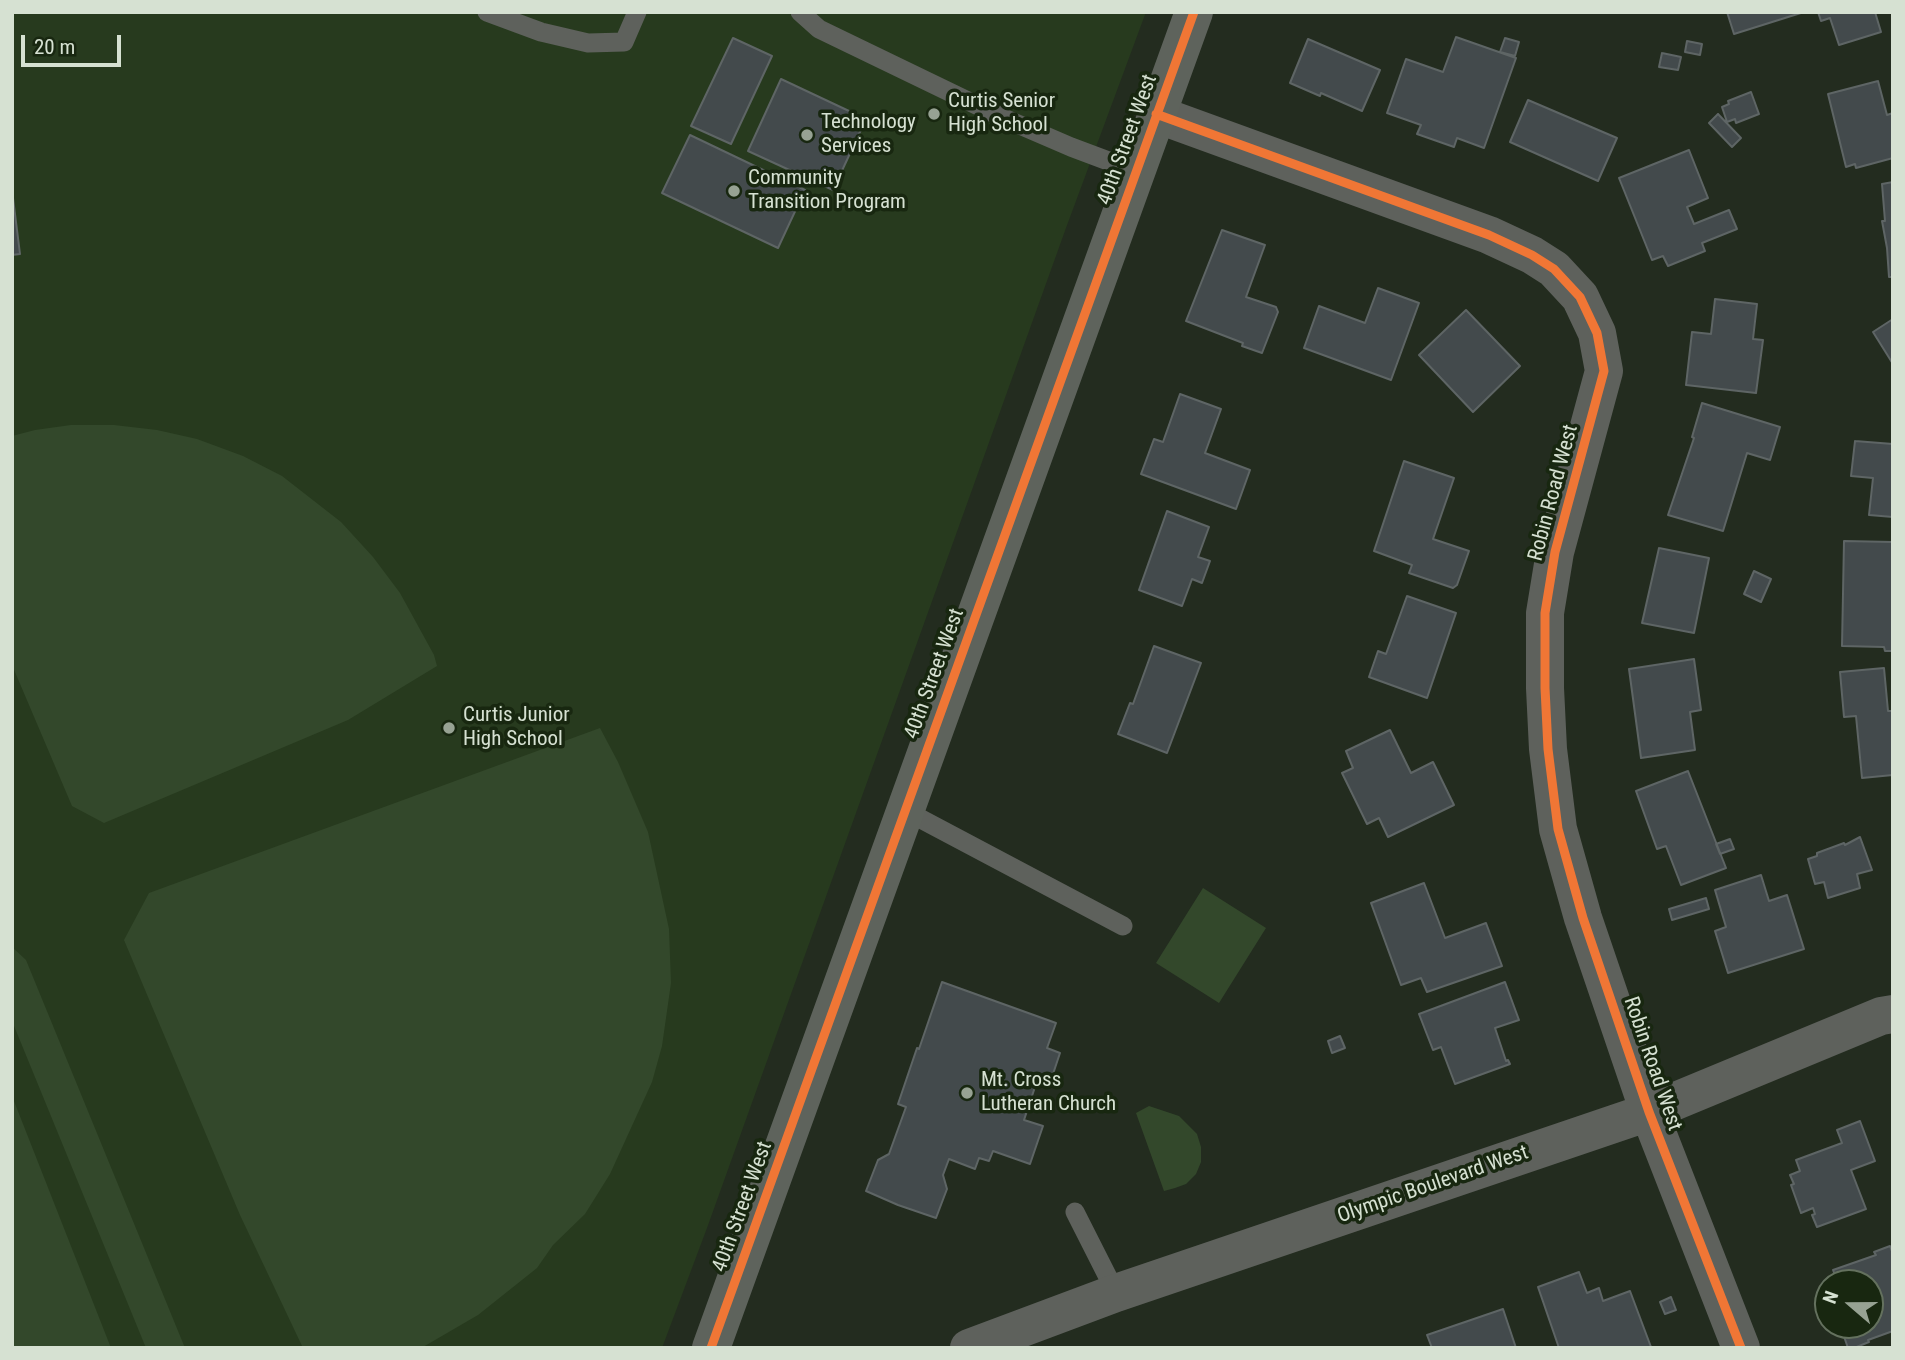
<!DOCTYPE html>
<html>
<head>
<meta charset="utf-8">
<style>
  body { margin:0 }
  #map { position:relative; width:1905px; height:1360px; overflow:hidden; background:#232c1f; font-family:"Roboto Condensed",sans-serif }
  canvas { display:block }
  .frame { position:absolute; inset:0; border:14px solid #d6e1d2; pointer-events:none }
  .north { position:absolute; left:1814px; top:1269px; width:70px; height:70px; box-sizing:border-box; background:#182710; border:2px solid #64715e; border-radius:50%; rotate:290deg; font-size:19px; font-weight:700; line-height:28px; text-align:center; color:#d6e1d2 }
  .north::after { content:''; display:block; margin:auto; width:24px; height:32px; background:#97a293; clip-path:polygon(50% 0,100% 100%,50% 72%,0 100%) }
  .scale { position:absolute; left:21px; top:35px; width:100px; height:32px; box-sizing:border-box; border:4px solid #d6e1d2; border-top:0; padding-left:9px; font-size:21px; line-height:24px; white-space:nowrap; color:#d6e1d2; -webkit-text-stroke:5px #182710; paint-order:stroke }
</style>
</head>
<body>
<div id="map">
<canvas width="1905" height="1360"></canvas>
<div class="frame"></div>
<div class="north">N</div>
<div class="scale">20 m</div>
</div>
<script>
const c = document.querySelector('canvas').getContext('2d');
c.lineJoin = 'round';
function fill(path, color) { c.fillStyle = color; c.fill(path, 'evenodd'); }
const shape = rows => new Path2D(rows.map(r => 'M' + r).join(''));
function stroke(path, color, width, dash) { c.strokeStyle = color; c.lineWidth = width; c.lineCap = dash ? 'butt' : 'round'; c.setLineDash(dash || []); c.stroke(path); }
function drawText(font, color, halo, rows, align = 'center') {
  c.font = font + ' "Roboto Condensed",sans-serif'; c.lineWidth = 7; c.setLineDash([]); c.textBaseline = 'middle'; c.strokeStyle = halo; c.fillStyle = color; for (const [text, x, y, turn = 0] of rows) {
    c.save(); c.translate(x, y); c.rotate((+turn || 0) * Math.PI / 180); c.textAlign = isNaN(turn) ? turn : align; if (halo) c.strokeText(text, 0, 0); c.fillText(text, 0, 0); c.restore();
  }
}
fill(shape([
  [12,12,1146,12,1066,228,707,1228,662,1348,12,1348]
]), '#273a1e');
fill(shape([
  [71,425,114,425,157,430,197,439,243,456,282,476,341,522,373,557,400,593,434,655,437,666,348,720,104,823,72,806,12,665,12,436,35,430],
  [600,728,618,762,648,832,669,929,671,983,662,1046,652,1082,610,1174,585,1214,553,1245,537,1268,478,1315,423,1347,303,1348,240,1215,124,940,149,893],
  [1203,888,1266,928,1219,1003,1156,963],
  [12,947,26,960,185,1348,146,1348,12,1021],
  [12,1096,111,1348,12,1348],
  [1149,1106,1179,1116,1197,1134,1201,1147,1201,1162,1196,1174,1186,1184,1175,1188,1164,1191,1136,1113]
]), '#33482b');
const building = shape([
  [1727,12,1804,12,1734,34,1727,12],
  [1818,12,1875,12,1881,32,1839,45,1830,18,1821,21,1818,12],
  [1456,37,1516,58,1484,148,1457,138,1454,147,1417,134,1421,125,1387,113,1406,59,1443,72,1456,37],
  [733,38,772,56,731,144,691,126,733,38],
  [1505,38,1519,42,1515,56,1500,52,1505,38],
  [1308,39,1380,70,1362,111,1321,93,1320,96,1290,83,1308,39],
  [1687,41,1702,44,1700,55,1685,52,1687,41],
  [1662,53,1681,57,1678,70,1659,67,1662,53],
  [781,79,866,119,833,190,748,151,781,79],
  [1878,81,1887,115,1893,113,1893,158,1856,168,1855,164,1846,167,1828,94,1878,81],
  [1751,92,1759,114,1736,123,1735,119,1727,122,1722,107,1729,104,1728,101,1751,92],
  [1528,100,1617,138,1598,181,1510,142,1528,100],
  [1718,114,1741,138,1732,147,1709,123,1718,114],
  [690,135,805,190,778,248,662,193,690,135],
  [1689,150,1708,198,1687,207,1694,224,1729,210,1737,229,1702,243,1705,251,1668,266,1663,256,1652,260,1619,178,1689,150],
  [1893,182,1893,277,1889,277,1887,248,1882,221,1885,221,1882,184,1893,182],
  [12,190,20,254,12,255,12,190],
  [1222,230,1265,245,1246,297,1276,307,1278,312,1262,353,1242,346,1243,343,1186,321,1222,230],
  [1378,288,1419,303,1391,380,1304,348,1319,306,1365,323,1378,288],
  [1715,299,1757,304,1753,339,1763,340,1756,393,1686,385,1692,332,1711,334,1715,299],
  [1466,310,1520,366,1473,412,1419,355,1466,310],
  [1893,319,1893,364,1873,332,1893,319],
  [1180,394,1221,409,1205,453,1250,470,1236,509,1141,474,1154,439,1163,442,1180,394],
  [1702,403,1780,427,1770,460,1747,453,1723,531,1668,515,1694,438,1692,437,1702,403],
  [1855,441,1893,444,1893,517,1869,515,1873,478,1851,476,1855,441],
  [1404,461,1454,478,1433,539,1469,551,1457,585,1453,588,1409,573,1412,565,1374,551,1404,461],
  [1167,511,1209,527,1198,557,1210,561,1202,583,1192,579,1182,606,1139,590,1167,511],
  [1844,541,1893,542,1893,651,1885,651,1884,647,1842,646,1844,541],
  [1659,548,1709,558,1694,633,1642,623,1659,548],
  [1754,571,1771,579,1761,602,1744,594,1754,571],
  [1407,596,1456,613,1427,698,1369,677,1378,651,1386,654,1407,596],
  [1154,646,1201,663,1167,753,1118,734,1130,703,1133,704,1154,646],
  [1694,659,1701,710,1690,712,1695,750,1641,758,1629,669,1694,659],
  [1884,668,1888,711,1893,711,1893,775,1862,778,1856,716,1844,717,1840,672,1884,668],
  [1390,730,1411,773,1433,762,1454,805,1388,837,1379,818,1367,824,1342,773,1353,768,1346,751,1390,730],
  [1688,771,1726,868,1681,885,1666,846,1657,849,1636,791,1688,771],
  [1860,837,1872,870,1857,874,1860,888,1828,898,1824,882,1815,884,1808,859,1817,856,1817,853,1844,843,1845,845,1860,837],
  [1730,839,1734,849,1720,854,1716,844,1730,839],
  [1761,875,1769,901,1787,895,1804,949,1728,973,1715,931,1726,927,1715,890,1761,875],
  [1424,883,1445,938,1486,923,1502,966,1427,992,1421,978,1401,985,1371,903,1424,883],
  [1706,898,1709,909,1672,920,1669,909,1706,898],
  [942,982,1056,1023,1047,1048,1060,1053,1050,1083,1038,1078,1024,1120,1043,1126,1030,1164,993,1151,989,1161,979,1158,975,1169,949,1159,943,1175,947,1189,936,1218,898,1205,866,1191,878,1160,889,1154,906,1107,898,1104,917,1048,919,1049,942,982],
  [1505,982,1519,1020,1495,1028,1506,1061,1508,1060,1510,1064,1455,1084,1441,1047,1433,1050,1419,1014,1505,982],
  [1340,1036,1345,1048,1332,1053,1328,1041,1340,1036],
  [1860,1121,1875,1161,1851,1170,1866,1209,1817,1227,1812,1215,1815,1214,1813,1208,1801,1213,1791,1185,1794,1184,1790,1175,1800,1171,1796,1160,1842,1143,1837,1130,1860,1121],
  [1890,1246,1893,1254,1893,1331,1868,1340,1869,1342,1854,1348,1848,1348,1840,1325,1870,1325,1870,1283,1838,1283,1833,1270,1876,1255,1874,1252,1890,1246],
  [1579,1272,1587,1293,1599,1288,1603,1301,1630,1291,1651,1347,1559,1348,1538,1287,1579,1272],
  [1671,1297,1676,1310,1665,1314,1660,1302,1671,1297],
  [1503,1309,1516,1348,1432,1348,1427,1335,1503,1309]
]);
fill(building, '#434a4c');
stroke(building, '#5e6565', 2);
stroke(shape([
  [487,12,541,32,588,43,624,42,637,12],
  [800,12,819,29,999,116,1071,147,1135,171],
  [904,810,1123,926],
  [1075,1212,1116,1293]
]), '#5e615c', 19);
stroke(shape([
  [1156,114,1489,235,1532,255,1554,269,1580,297,1597,333,1604,371,1555,552,1545,613,1545,688,1548,749,1558,829,1583,918,1649,1112,1741,1348],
  [969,1348,1116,1293,1649,1112,1881,1016,1893,1014]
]), '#5e615c', 38);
stroke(shape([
  [711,1348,1194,12]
]), '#5e635c', 38);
stroke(shape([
  [1156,114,1489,235,1532,255,1554,269,1580,297,1597,333,1604,371,1555,552,1545,613,1545,688,1548,749,1558,829,1583,918,1649,1112,1741,1348],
  [711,1348,1194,12]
]), '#f07635', 9);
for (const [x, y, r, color] of [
  [934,114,7,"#97a293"],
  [807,135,7,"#97a293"],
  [734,191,7,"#97a293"],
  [449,728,7,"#97a293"],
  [967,1093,7,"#97a293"]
]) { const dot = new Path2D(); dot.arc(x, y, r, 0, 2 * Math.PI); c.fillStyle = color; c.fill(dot); stroke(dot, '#182710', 2.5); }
drawText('21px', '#d6e1d2', '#182710', [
  ["Curtis Senior",948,102],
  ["High School",948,126],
  ["Technology",821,123],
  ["Services",821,147],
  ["Community",748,179],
  ["Transition Program",748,203],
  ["Curtis Junior",463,716],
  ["High School",463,740],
  ["Mt. Cross",981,1081],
  ["Lutheran Church",981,1105]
], 'left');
drawText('21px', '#d6e1d2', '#182710', [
  ["40th Street West",1128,140,-70],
  ["Robin Road West",1554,493,-75],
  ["40th Street West",935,674,-70],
  ["Robin Road West",1652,1064,71],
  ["Olympic Boulevard West",1433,1185,-19],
  ["40th Street West",743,1207,-70]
]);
</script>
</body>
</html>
